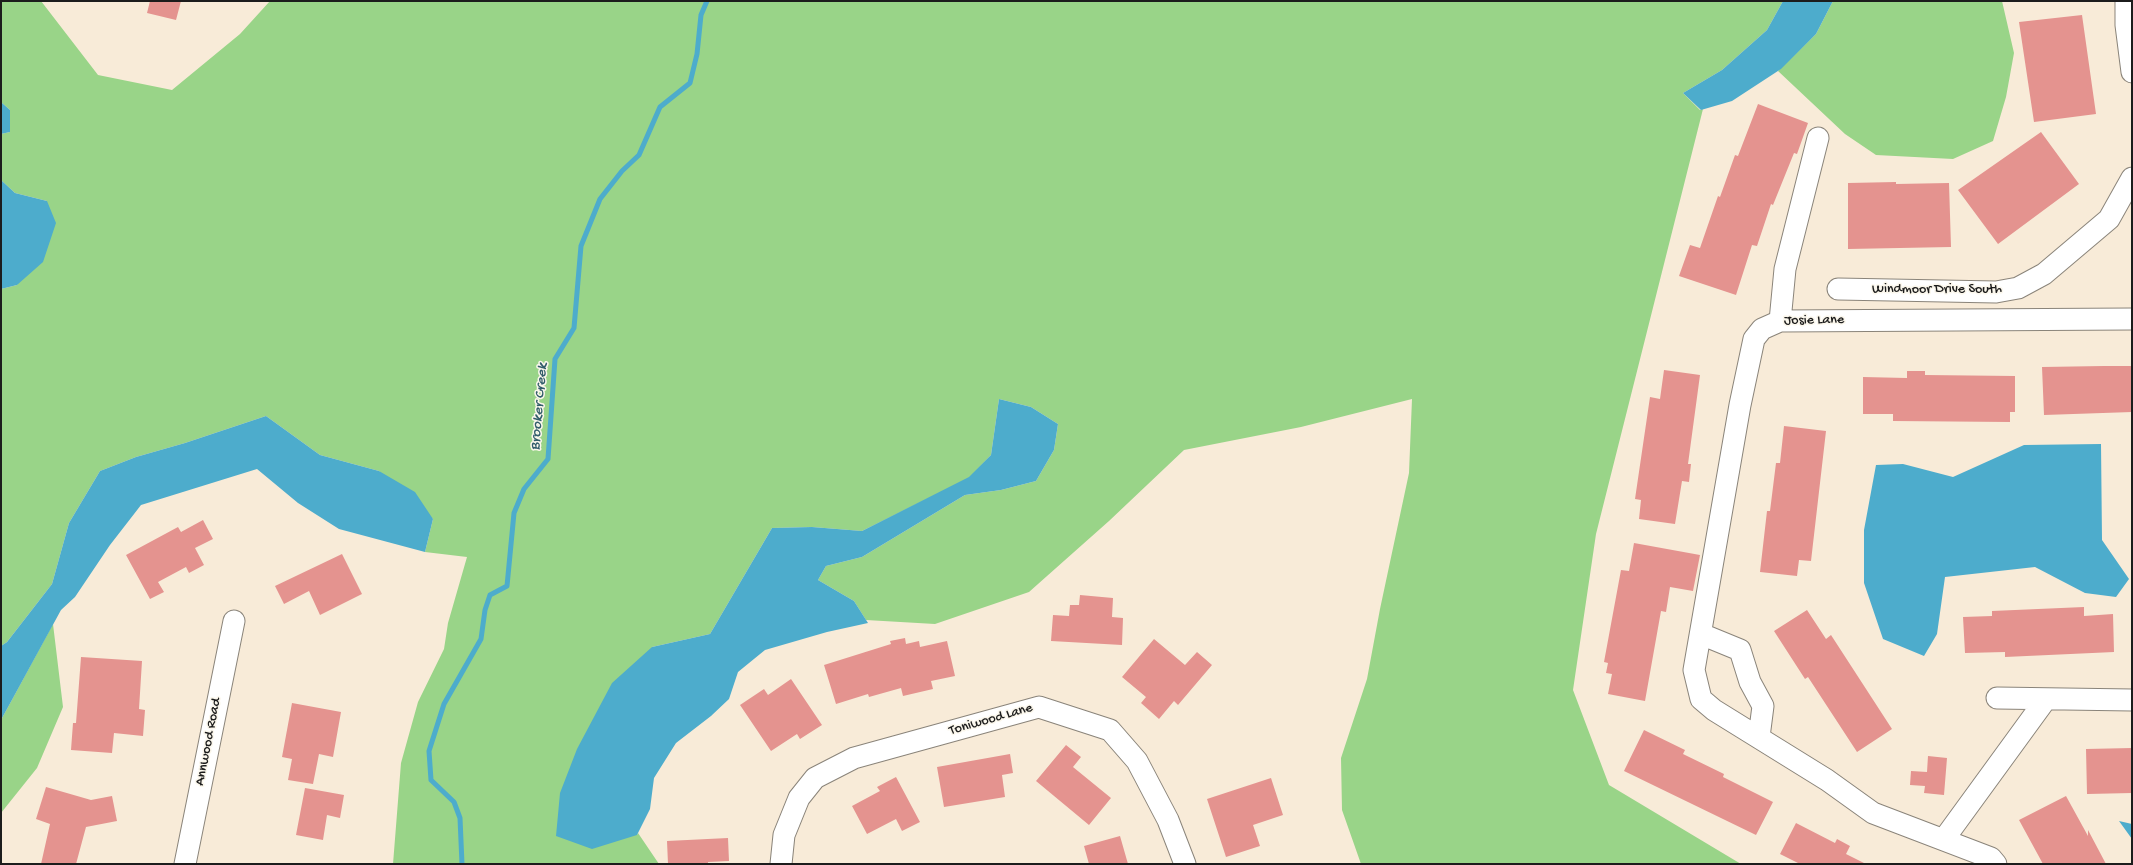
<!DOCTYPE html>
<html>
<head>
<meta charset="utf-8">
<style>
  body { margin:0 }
  #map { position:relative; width:2133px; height:865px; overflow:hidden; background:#f8ebd8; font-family:"Gochi Hand",sans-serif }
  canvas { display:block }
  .frame { position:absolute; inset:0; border:2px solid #1c1c1c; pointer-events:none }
</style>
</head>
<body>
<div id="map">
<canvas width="2133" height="865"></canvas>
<div class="frame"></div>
</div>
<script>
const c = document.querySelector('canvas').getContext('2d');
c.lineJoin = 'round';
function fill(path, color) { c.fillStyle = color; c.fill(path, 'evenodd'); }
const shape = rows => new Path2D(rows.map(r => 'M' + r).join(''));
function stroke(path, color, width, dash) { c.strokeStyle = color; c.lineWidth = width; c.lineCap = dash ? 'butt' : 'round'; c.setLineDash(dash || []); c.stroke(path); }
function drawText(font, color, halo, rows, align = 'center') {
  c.font = font + ' "Gochi Hand",sans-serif'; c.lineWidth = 3; c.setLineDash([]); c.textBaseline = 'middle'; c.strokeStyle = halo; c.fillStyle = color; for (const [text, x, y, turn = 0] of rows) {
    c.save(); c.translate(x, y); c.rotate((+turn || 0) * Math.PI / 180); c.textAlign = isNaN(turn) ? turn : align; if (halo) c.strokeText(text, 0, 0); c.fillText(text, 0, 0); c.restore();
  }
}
fill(shape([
  [1,1,41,1,98,75,172,90,240,34,270,1,1783,1,1767,30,1722,70,1683,93,1700,110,1703,109,1596,534,1573,690,1609,785,1741,864,1361,864,1342,810,1341,758,1367,679,1380,609,1409,473,1412,399,1301,427,1184,450,1109,521,1029,592,935,624,866,620,854,601,818,580,826,566,862,557,965,495,1001,490,1036,481,1054,450,1058,424,1031,407,999,399,991,455,969,478,862,531,812,527,772,528,710,634,652,647,637,835,638,833,659,864,393,864,401,763,418,702,444,649,448,623,467,557,425,552,433,519,379,471,320,455,266,416,185,443,136,457,100,471,69,523,52,584,7,642,1,646,1,289,17,285,47,201,15,193,1,180,1,134,10,132,10,110,1,102],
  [1833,1,2002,1,2014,53,2006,97,1993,141,1953,159,1876,155,1845,134,1778,71,1816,34],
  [53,624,63,707,37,768,1,813,1,720]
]), '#99d488');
fill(shape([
  [1783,1,1833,1,1816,34,1781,69,1732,101,1701,110,1683,93,1722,70,1767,30],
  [1,102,10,110,10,132,1,134],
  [1,180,15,193,47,201,56,223,43,262,17,285,1,289],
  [999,399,1031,407,1058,424,1054,450,1036,481,1001,490,965,495,862,557,826,566,818,580,854,601,868,623,827,632,765,650,738,672,729,699,711,716,676,743,654,778,650,809,637,835,592,849,556,836,560,793,577,749,612,683,652,647,710,634,772,528,812,527,862,531,969,477,991,455],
  [266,416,320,455,379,471,415,492,433,519,425,552,339,529,298,503,257,469,141,505,110,545,75,597,61,610,1,720,1,646,7,642,52,584,69,523,100,471,136,457,185,443],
  [2101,444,2102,540,2129,579,2116,597,2085,593,2035,567,1945,577,1937,634,1924,656,1883,639,1864,583,1864,530,1876,465,1903,464,1953,477,2024,445],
  [2119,821,2132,824,2132,839]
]), '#4daccc');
stroke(shape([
  [462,864,460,818,454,802,431,780,429,751,444,704,481,639,485,610,490,595,507,586,514,513,524,489,548,459,555,359,574,328,581,246,600,199,622,171,639,155,660,107,690,83,697,54,701,15,707,1]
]), '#4daccc', 5);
fill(shape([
  [150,1,181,1,176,20,147,13],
  [2082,15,2096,114,2034,122,2019,22],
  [1758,104,1808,123,1797,154,1794,153,1773,205,1771,204,1757,246,1752,245,1736,295,1679,276,1690,245,1700,248,1718,196,1720,197,1735,155,1738,156],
  [2041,132,2079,184,1998,244,1958,190],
  [1896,182,1896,184,1949,183,1951,247,1848,249,1848,183],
  [2104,366,2132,366,2132,412,2044,415,2042,367],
  [1664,370,1700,375,1688,464,1691,464,1689,482,1682,481,1675,524,1639,519,1641,500,1635,499,1650,397,1660,399],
  [1907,371,1925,371,1925,375,2015,376,2015,412,2010,412,2010,422,1893,421,1893,414,1863,414,1863,377,1907,378],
  [1784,426,1826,431,1811,561,1799,560,1797,576,1760,572,1767,511,1770,511,1776,463,1780,463],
  [203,520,213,539,195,548,204,565,189,573,186,567,158,582,164,592,150,599,126,555,178,527,181,532],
  [1634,543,1700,555,1693,591,1670,587,1666,612,1661,611,1645,701,1608,694,1612,674,1606,673,1608,663,1604,662,1621,570,1629,571],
  [342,554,362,594,320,615,309,591,284,604,275,586],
  [1080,595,1113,598,1112,617,1123,618,1122,645,1051,641,1053,615,1069,616,1070,605,1079,605],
  [2084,607,2084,616,2113,614,2114,652,2005,657,2005,652,1965,653,1963,617,1992,616,1992,611],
  [1807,610,1826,639,1831,635,1892,729,1857,752,1808,677,1805,679,1774,631],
  [905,638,906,644,919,641,920,647,947,641,955,676,931,681,933,689,903,696,901,688,869,697,868,694,836,704,824,665,891,644,890,641],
  [1154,639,1185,665,1197,652,1212,665,1178,705,1174,701,1159,719,1141,703,1146,697,1122,677],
  [81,657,142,661,139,709,145,710,143,736,114,733,112,753,71,750,73,723,76,723],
  [791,679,822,725,800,739,797,734,771,751,740,705,764,689,768,695],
  [292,703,341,712,333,757,319,754,313,784,288,780,292,759,282,757],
  [1644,730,1685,750,1683,754,1724,774,1723,777,1773,802,1756,835,1624,771],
  [1066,745,1081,757,1073,767,1111,798,1089,825,1036,781],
  [2132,748,2132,793,2087,794,2086,749],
  [1010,754,1013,773,1002,775,1005,797,944,807,937,767],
  [1928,756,1947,758,1944,795,1924,793,1925,786,1910,785,1911,771,1927,772],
  [896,777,920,822,902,831,896,819,867,834,852,806,880,791,877,787],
  [1271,778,1283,815,1253,825,1260,846,1226,857,1207,799],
  [46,787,91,800,112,796,117,821,86,827,76,864,41,864,50,824,36,819],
  [305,788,344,795,340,818,327,815,323,840,296,835],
  [2066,796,2088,836,2088,830,2106,864,2043,864,2019,820],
  [1796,823,1835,843,1837,839,1850,846,1846,854,1866,864,1800,864,1780,854],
  [1120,836,1128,864,1089,864,1084,846],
  [728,838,729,861,708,862,708,864,668,864,667,841]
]), '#e4938f');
const minor = shape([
  [2126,1,2126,25,2132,72],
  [1838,289,1996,292,2018,288,2044,274,2109,219,2132,178],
  [1780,321,1785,269,1818,138],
  [1701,634,1740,650,1750,682,1763,706,1759,737],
  [1997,698,2132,700],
  [1944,839,2046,699],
  [185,864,234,621],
  [781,864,784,835,799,798,815,778,854,758,1039,707,1110,730,1137,761,1168,820,1185,864],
  [1996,864,1991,858,1873,813,1827,780,1714,710,1701,699,1694,670,1740,405,1754,339,1762,329,1780,321,2132,319]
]);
stroke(minor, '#8a847a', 23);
stroke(minor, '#fff', 21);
drawText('14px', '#1c1c1c', '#fbf7ec', [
  ["Windmoor Drive South",1937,290],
  ["Josie Lane",1814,321,-1],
  ["Toniwood Lane",991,720,-16],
  ["Annwood Road",209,742,-79]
]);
drawText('italic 15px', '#325d6b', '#fbf7ec', [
  ["Brooker Creek",540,407,-85]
]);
</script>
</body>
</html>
